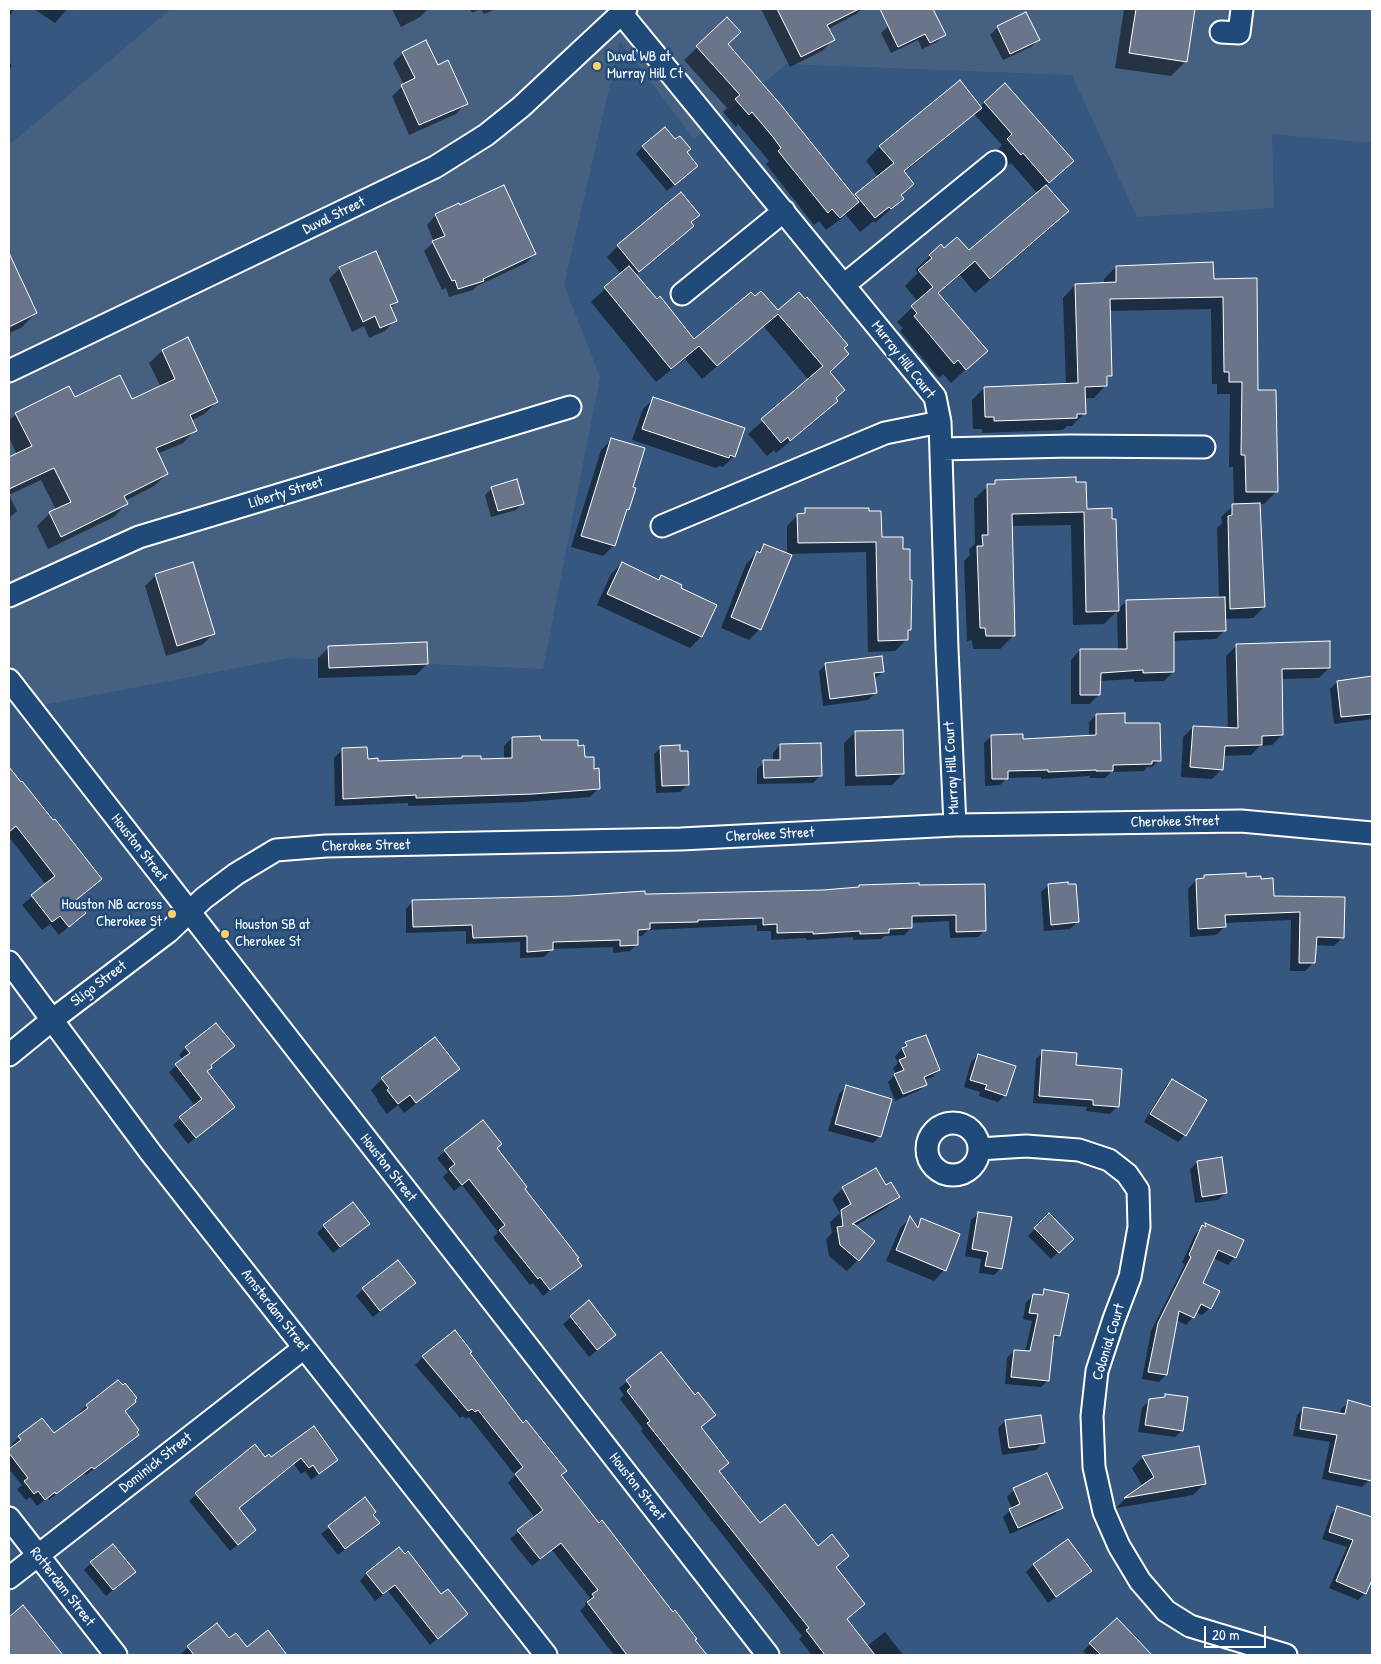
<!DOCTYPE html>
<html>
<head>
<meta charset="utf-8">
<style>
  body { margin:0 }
  #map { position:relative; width:1381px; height:1664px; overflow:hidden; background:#36577f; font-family:"Patrick Hand",sans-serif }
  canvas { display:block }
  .frame { position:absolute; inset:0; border:10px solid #fff; pointer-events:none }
  .scale { position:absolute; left:1204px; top:1626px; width:62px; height:22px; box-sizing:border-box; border:2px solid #fff; border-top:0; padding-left:6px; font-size:15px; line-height:18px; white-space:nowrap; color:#fff; -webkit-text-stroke:4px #1f4a7a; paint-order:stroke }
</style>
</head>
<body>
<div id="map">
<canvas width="1381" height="1664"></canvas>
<div class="frame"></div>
<div class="scale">20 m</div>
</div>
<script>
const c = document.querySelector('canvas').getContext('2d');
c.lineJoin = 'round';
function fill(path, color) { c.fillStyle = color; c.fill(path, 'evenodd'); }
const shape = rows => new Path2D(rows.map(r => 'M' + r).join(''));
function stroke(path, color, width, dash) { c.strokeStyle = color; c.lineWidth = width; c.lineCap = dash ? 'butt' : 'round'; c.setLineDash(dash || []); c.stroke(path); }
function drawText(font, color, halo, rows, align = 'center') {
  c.font = font + ' "Patrick Hand",sans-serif'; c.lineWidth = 5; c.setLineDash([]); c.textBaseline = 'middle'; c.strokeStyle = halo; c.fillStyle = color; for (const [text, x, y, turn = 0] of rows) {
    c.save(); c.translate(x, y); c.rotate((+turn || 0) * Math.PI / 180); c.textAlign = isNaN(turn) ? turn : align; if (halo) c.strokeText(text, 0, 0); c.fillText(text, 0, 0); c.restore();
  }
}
fill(shape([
  [171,9,1372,9,1372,143,1272,134,1274,208,1137,217,1072,75,787,64,694,139,620,41,564,285,600,377,543,669,289,658,38,706,9,663,9,145]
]), '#466082');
fill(shape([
  [9,9,14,9,9,17],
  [34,9,67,9,55,23],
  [392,9,426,9,427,10,420,17,401,27],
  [470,9,481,9,472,13],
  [481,9,496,9,484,14],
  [761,9,862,9,856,14,828,29,833,40,822,51,790,67],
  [922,9,931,9,944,35,937,42,922,49,918,40,891,53,881,33,888,26],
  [1124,9,1194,9,1186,61,1171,76,1115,68],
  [1026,14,1038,40,1031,47,1003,60,990,35,998,27],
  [727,19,726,45,854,197,878,177,866,161,880,146,980,107,985,102,1061,172,1046,186,1067,211,1053,226,975,293,960,275,938,294,986,351,951,383,943,374,939,378,900,331,903,328,897,322,918,302,905,286,918,273,915,270,930,256,944,250,969,252,1038,194,1011,163,1009,165,997,151,1002,145,974,114,904,173,913,184,900,196,902,199,875,223,874,221,860,232,846,215,826,230,819,221,814,225,766,164,769,161,738,124,736,127,723,112,727,108,684,60],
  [403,53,438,66,466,103,456,114,409,135,392,96,404,85,393,63],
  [9,61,12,66,9,69],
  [643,146,686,153,696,166,667,191,636,154],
  [681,194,699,215,691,223,693,226,682,236,635,275,694,341,761,293,829,373,835,398,837,401,823,414,776,453,774,450,767,456,748,434,809,380,764,327,702,379,685,359,656,382,591,302,621,274,607,257,618,246],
  [436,215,535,254,526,263,477,286,473,290,449,297,446,288,442,290,424,251,434,242,427,225],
  [9,256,36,313,21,328,9,333],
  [1116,267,1213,281,1255,280,1257,392,1277,491,1264,504,1259,504,1264,607,1253,618,1225,619,1225,630,1216,639,1173,641,1173,672,1164,681,1134,682,1134,679,1099,681,1099,694,1090,704,1071,704,1071,660,1080,650,1118,650,1117,611,1104,624,1073,625,1071,525,1011,526,1014,635,1000,649,973,649,972,640,967,641,964,561,970,555,969,549,975,544,974,499,988,486,991,486,996,481,1075,484,1086,510,1117,610,1127,601,1219,598,1217,528,1222,523,1221,517,1234,505,1233,467,1229,467,1230,394,1217,394,1217,384,1212,384,1211,309,1109,311,1110,375,1106,380,1106,385,1094,398,1084,398,1084,413,1072,426,1067,426,1063,430,982,433,982,429,973,429,972,400,984,388,1066,385,1063,298,1075,285,1104,284,1104,279],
  [340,268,396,302,390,308,395,320,385,331,369,338,364,326,352,332,329,279],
  [187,339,217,402,204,414,191,421,195,430,183,443,157,454,167,474,154,486,125,501,126,504,114,517,48,549,37,526,50,513,56,510,41,480,9,495,17,511,9,518,9,462,17,455,9,437,9,421,16,414,74,399,131,401,161,387,149,363,162,351],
  [654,398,734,456,723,467,719,466,716,468,632,440,643,409],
  [612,439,631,488,628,509,624,513,614,545,603,556,571,547,601,450],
  [492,488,523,503,516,510,491,517,485,495],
  [806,510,881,539,910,629,906,633,906,640,895,651,868,652,866,552,787,554,787,526,798,515,801,515],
  [764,545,760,629,749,640,721,628,746,564],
  [622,563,657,580,661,577,679,588,715,605,701,637,690,648,597,605,611,574],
  [156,575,213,634,202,645,166,656,145,586],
  [1237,645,1329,668,1319,678,1281,679,1282,735,1272,745,1260,746,1251,755,1223,756,1222,769,1212,779,1181,777,1183,737,1193,727,1228,729,1226,656],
  [329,647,427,664,416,675,318,678,318,658],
  [826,664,883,672,874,679,875,693,868,700,823,706,819,671],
  [1372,677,1372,719,1334,724,1330,689,1337,682],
  [1096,715,1124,724,1159,760,1152,767,1147,767,1144,771,1111,772,1105,778,1090,778,1090,776,1041,779,1041,777,1007,778,1000,785,985,786,984,743,991,736,1022,740,1089,736,1089,722],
  [855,732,903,774,892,785,845,786,844,743],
  [512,738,577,747,593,770,599,788,590,797,524,802,408,806,408,803,335,806,334,758,342,750,366,760,377,762,460,760,462,757,480,760,504,759,504,746],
  [780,745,820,776,813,783,757,784,757,769,764,762,773,761,773,753],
  [661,747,687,785,680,792,656,793,654,754],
  [17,779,101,879,75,901,85,913,59,935,50,924,42,930,22,905,46,885,9,837,9,786],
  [1204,876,1260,880,1272,897,1344,898,1343,937,1334,946,1315,945,1314,962,1305,971,1290,971,1291,920,1224,923,1225,927,1216,935,1190,937,1188,889,1196,880,1201,880],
  [984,885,985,930,978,937,950,938,949,921,911,923,911,928,904,935,884,936,881,939,853,940,853,937,806,940,806,938,771,940,771,931,757,931,757,925,648,930,642,936,637,936,637,944,630,951,613,953,613,947,552,949,544,957,520,958,520,942,466,944,466,931,406,933,406,909,413,901,823,891,857,888,859,886],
  [1049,885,1077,922,1070,929,1044,931,1041,892],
  [434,1038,458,1068,447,1079,404,1113,398,1105,387,1114,377,1101,378,1100,371,1090,382,1079],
  [906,1043,939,1070,932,1077,924,1080,926,1084,918,1091,895,1101,888,1082,896,1074,893,1068,898,1063,895,1057],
  [233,1046,210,1066,211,1067,206,1072,234,1107,188,1144,173,1125,195,1106,169,1072,183,1060,179,1055,186,1047],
  [1043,1052,1075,1066,1118,1106,1110,1114,1086,1111,1087,1107,1033,1103,1036,1059],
  [978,1055,1005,1095,998,1102,979,1096,980,1092,964,1087,971,1062],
  [1172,1080,1185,1135,1178,1142,1144,1122,1165,1087],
  [846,1087,880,1136,873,1143,828,1131,839,1094],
  [483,1121,496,1149,580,1265,543,1296,533,1283,530,1285,493,1238,498,1232,462,1185,454,1191,443,1177,448,1172,437,1158],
  [1198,1162,1225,1193,1218,1200,1195,1203,1190,1169],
  [885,1187,898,1196,887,1207,855,1226,858,1260,847,1271,829,1256,826,1239,832,1233,830,1222,840,1213,832,1199,843,1188],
  [979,1213,1001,1268,994,1275,979,1273,981,1259,965,1256,971,1220],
  [1049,1215,1072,1239,1051,1259,1028,1236],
  [910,1218,915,1226,922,1220,944,1270,934,1281,886,1261,900,1228],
  [1206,1224,1235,1257,1228,1265,1213,1258,1202,1283,1210,1308,1202,1315,1196,1312,1193,1317,1186,1325,1176,1320,1166,1375,1159,1382,1142,1379,1151,1331,1185,1264,1182,1263,1195,1234],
  [324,1226,362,1230,333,1253,317,1233],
  [414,1283,373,1317,356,1296,363,1289],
  [1045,1290,1059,1335,1052,1342,1048,1380,1041,1387,1005,1384,1007,1358,1014,1351,1025,1352,1032,1321,1023,1319,1026,1302,1034,1295,1039,1296],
  [589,1302,615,1335,589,1357,563,1324],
  [469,1353,560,1476,705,1655,614,1655,580,1611,586,1605,585,1603,590,1598,552,1550,532,1566,510,1539,535,1518,508,1483,515,1475,469,1417,466,1419,463,1416,460,1418,415,1365,423,1357],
  [661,1354,695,1396,715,1415,700,1428,718,1471,760,1525,835,1568,863,1604,846,1620,867,1646,885,1632,903,1655,812,1655,799,1639,802,1636,641,1431,643,1429,620,1399,624,1395,619,1388],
  [118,1381,135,1402,124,1412,138,1435,86,1475,84,1473,49,1500,47,1498,37,1506,30,1497,26,1500,17,1489,22,1485,9,1469,9,1451,14,1447,12,1444,19,1437,54,1435,81,1415,79,1413,86,1406],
  [1165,1395,1182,1430,1175,1437,1138,1432,1142,1408,1150,1400,1162,1399],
  [1349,1402,1372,1408,1372,1467,1369,1480,1362,1487,1322,1479,1330,1442,1293,1436,1297,1415,1304,1408,1340,1414,1341,1409],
  [1005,1421,1043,1442,1036,1450,1002,1455,998,1428],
  [314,1427,337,1460,311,1480,305,1471,301,1474,294,1464,238,1509,255,1530,230,1551,189,1501,255,1446,265,1459,271,1459],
  [1143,1457,1204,1484,1193,1495,1116,1508,1125,1499,1143,1487,1132,1468],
  [1014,1490,1061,1507,1054,1515,1010,1534,1003,1517,1012,1509,1007,1497],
  [365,1499,372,1515,378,1523,338,1555,321,1534],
  [1338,1507,1372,1519,1372,1577,1365,1593,1358,1600,1329,1588,1347,1547,1322,1539,1331,1514],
  [1068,1540,1090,1571,1083,1578,1048,1603,1026,1572,1033,1565],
  [91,1563,134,1572,106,1596,84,1570],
  [367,1573,441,1596,467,1614,430,1645,388,1591,375,1601,360,1581],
  [23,1607,62,1655,9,1655,9,1618],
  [1117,1619,1146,1651,1142,1655,1087,1655,1083,1651],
  [228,1640,247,1648,282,1651,278,1655,180,1655,188,1647]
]), '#0007');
const building = shape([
  [777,9,859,9,827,25,835,40,801,57,777,9],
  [880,9,933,9,946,35,930,43,925,34,898,47,880,9],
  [1136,9,1195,9,1187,62,1129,53,1136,9],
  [1026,12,1040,40,1010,54,997,26,1026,12],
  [727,17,741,32,728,44,781,105,859,202,840,218,832,209,828,213,778,151,781,148,773,137,752,112,749,115,735,99,740,95,696,46,727,17],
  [426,40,438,65,448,60,468,104,419,125,401,85,415,78,402,52,426,40],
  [960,80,982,108,904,171,914,184,901,195,904,199,891,209,889,207,875,218,855,194,894,163,879,146,960,80],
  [1005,83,1074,161,1049,183,1023,153,1021,155,1007,139,1012,134,984,102,1005,83],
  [665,127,675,139,680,136,691,149,687,152,698,166,675,185,642,146,665,127],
  [504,185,536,254,483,279,484,281,458,289,455,280,452,281,432,241,445,236,435,214,459,203,460,205,504,185],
  [1046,185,1069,211,990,279,975,261,938,293,988,351,966,370,958,360,954,364,914,316,917,313,911,306,933,287,918,270,932,258,929,255,941,244,944,248,957,237,969,250,1046,185],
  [681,192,700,215,691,222,694,226,639,272,617,245,681,192],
  [376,251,398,302,390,305,397,321,380,328,375,316,363,322,339,267,376,251],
  [9,253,37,313,9,327,9,253],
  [1213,262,1214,279,1257,278,1258,390,1276,390,1278,492,1246,492,1245,455,1241,455,1242,382,1229,382,1229,372,1224,372,1223,297,1110,299,1112,376,1107,376,1107,386,1085,387,1086,414,1077,414,1077,418,1026,420,994,421,994,417,985,417,984,387,1078,383,1075,284,1116,282,1116,266,1213,262],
  [629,266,657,299,660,296,694,339,751,292,755,296,761,291,778,310,799,292,805,299,807,297,848,345,844,348,849,354,830,372,845,390,836,398,838,401,790,441,788,437,781,443,761,419,823,366,778,314,717,366,699,346,671,369,604,287,629,266],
  [188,337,218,402,190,415,197,431,156,448,168,474,124,496,128,504,61,537,49,512,71,502,54,468,9,489,9,457,32,446,15,413,69,386,75,397,120,375,132,399,175,379,162,350,188,337],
  [653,397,745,428,735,457,730,455,729,458,642,429,653,397],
  [611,438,645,448,633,487,636,488,629,510,627,509,615,546,581,536,611,438],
  [1076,477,1076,482,1086,482,1087,509,1112,508,1112,519,1116,519,1119,611,1086,612,1084,512,1012,514,1015,636,986,636,985,628,980,628,977,546,983,546,982,535,988,535,987,484,995,484,995,480,1076,477],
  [517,479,524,504,498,511,491,487,517,479],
  [1260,503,1265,607,1230,609,1228,516,1232,515,1232,504,1260,503],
  [805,508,869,508,869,511,881,511,882,537,903,537,903,549,910,549,910,580,912,580,911,630,908,630,908,640,878,641,876,542,798,543,797,514,805,513,805,508],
  [764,544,792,555,761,630,731,617,757,551,760,553,764,544],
  [193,562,215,634,177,646,155,574,193,562],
  [622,562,659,580,661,575,682,585,681,588,717,605,702,637,607,594,622,562],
  [1225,597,1226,631,1174,632,1174,672,1143,673,1143,670,1101,673,1100,695,1080,695,1080,649,1127,649,1126,600,1225,597],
  [1330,641,1330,668,1282,669,1283,735,1262,736,1262,745,1225,746,1223,770,1190,767,1193,726,1238,728,1236,644,1330,641],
  [427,642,428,664,329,668,328,646,427,642],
  [882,656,884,672,874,673,877,693,830,699,825,663,882,656],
  [1372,676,1372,714,1341,717,1337,681,1372,676],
  [1125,713,1125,723,1160,723,1161,761,1152,761,1152,764,1113,765,1113,771,1096,771,1096,770,1048,772,1048,770,1008,771,1008,779,992,779,991,735,1023,734,1023,739,1096,735,1096,714,1125,713],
  [903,730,904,774,856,776,855,731,903,730],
  [540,736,541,740,578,740,578,746,584,745,585,757,594,757,594,769,599,768,600,789,533,794,416,798,416,795,343,799,342,748,367,747,368,759,378,758,378,761,462,758,462,756,481,756,481,759,512,758,512,737,540,736],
  [821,743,822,776,764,778,763,760,780,760,780,744,821,743],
  [680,745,680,751,688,751,689,785,662,786,660,746,680,745],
  [9,767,21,782,22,781,53,820,55,819,102,879,76,900,86,913,69,927,60,916,52,922,31,895,55,876,16,826,9,832,9,767],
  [1246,873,1246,877,1261,876,1261,879,1273,878,1274,896,1345,897,1344,938,1317,937,1315,963,1299,963,1300,912,1225,915,1226,927,1198,929,1196,879,1204,878,1204,875,1246,873],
  [1068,882,1068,884,1076,884,1079,922,1051,925,1048,884,1068,882],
  [919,883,919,885,985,884,986,931,956,932,956,915,912,916,912,928,889,929,889,933,860,934,860,931,813,934,813,932,777,933,777,924,763,925,763,918,698,920,698,922,650,923,650,929,638,930,638,945,620,946,620,940,553,942,553,950,527,952,527,936,473,938,472,925,413,927,412,900,570,896,645,891,645,894,649,894,823,890,859,887,859,885,919,883],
  [216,1023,235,1046,211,1065,212,1068,207,1071,235,1107,196,1138,179,1117,202,1099,175,1064,190,1053,185,1047,216,1023],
  [926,1035,940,1070,924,1077,927,1085,903,1094,894,1074,904,1070,899,1060,906,1057,902,1048,907,1046,905,1042,926,1035],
  [435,1037,460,1069,416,1103,410,1095,398,1104,387,1090,389,1088,381,1078,435,1037],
  [1042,1050,1077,1053,1076,1065,1122,1069,1119,1107,1093,1105,1093,1100,1039,1096,1042,1050],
  [978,1054,1016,1066,1006,1096,985,1089,987,1085,970,1080,978,1054],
  [1172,1079,1207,1100,1186,1136,1150,1114,1172,1079],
  [846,1085,892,1099,881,1137,835,1124,846,1085],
  [483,1120,502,1144,497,1148,527,1187,525,1189,579,1258,577,1259,582,1266,550,1290,540,1277,538,1279,499,1230,505,1225,469,1179,462,1185,449,1169,455,1164,444,1150,483,1120],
  [1222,1157,1227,1193,1202,1197,1197,1161,1222,1157],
  [876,1168,886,1185,891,1182,900,1197,852,1224,854,1224,875,1241,859,1261,840,1245,837,1227,843,1226,841,1210,851,1204,842,1187,876,1168],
  [353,1202,370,1224,340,1247,323,1225,353,1202],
  [978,1212,1012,1217,1002,1269,985,1266,988,1252,972,1249,978,1212],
  [1049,1213,1074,1239,1059,1253,1034,1228,1049,1213],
  [910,1216,918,1228,921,1218,960,1234,946,1271,896,1250,910,1216],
  [1205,1223,1244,1240,1236,1258,1218,1250,1203,1283,1220,1291,1211,1309,1201,1304,1194,1318,1179,1311,1167,1375,1148,1372,1158,1323,1191,1257,1189,1255,1202,1225,1206,1227,1205,1223],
  [398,1260,416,1283,380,1311,362,1288,398,1260],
  [1044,1289,1069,1294,1060,1336,1054,1335,1049,1381,1011,1377,1014,1350,1030,1351,1038,1314,1029,1313,1033,1294,1043,1295,1044,1289],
  [589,1300,616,1335,597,1350,570,1316,589,1300],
  [455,1330,472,1352,470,1353,523,1423,526,1420,567,1471,561,1475,599,1523,602,1520,673,1612,675,1610,697,1639,695,1640,707,1655,627,1655,587,1602,594,1597,592,1594,598,1590,561,1543,540,1559,517,1530,543,1510,515,1474,523,1467,478,1410,475,1412,472,1409,468,1411,422,1356,455,1330],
  [661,1352,695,1395,698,1392,716,1415,701,1427,729,1463,719,1471,760,1523,785,1504,818,1546,832,1534,849,1556,836,1567,865,1604,847,1619,875,1655,825,1655,806,1630,809,1628,647,1423,650,1421,627,1391,631,1387,626,1380,661,1352],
  [118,1380,123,1385,125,1383,137,1398,135,1400,136,1402,125,1411,139,1430,137,1432,139,1435,94,1469,92,1467,56,1494,55,1492,45,1500,38,1491,34,1494,24,1481,28,1478,9,1453,9,1449,21,1440,18,1436,42,1418,54,1433,88,1408,86,1405,118,1380],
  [1165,1394,1188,1397,1183,1431,1145,1425,1149,1399,1165,1397,1165,1394],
  [1348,1400,1372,1407,1372,1481,1329,1472,1337,1435,1300,1429,1303,1407,1345,1414,1348,1400],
  [1041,1415,1045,1443,1009,1448,1005,1420,1041,1415],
  [314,1426,338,1460,319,1474,313,1465,309,1468,301,1458,239,1508,256,1530,238,1545,195,1493,255,1444,265,1457,269,1454,271,1457,314,1426],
  [1199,1446,1206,1484,1124,1498,1154,1477,1142,1456,1199,1446],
  [1047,1473,1063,1508,1018,1528,1009,1509,1020,1504,1013,1488,1047,1473],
  [365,1497,376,1512,373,1515,380,1523,345,1549,328,1526,365,1497],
  [1337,1506,1372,1517,1372,1580,1366,1594,1336,1581,1353,1540,1329,1532,1337,1506],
  [1068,1539,1092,1571,1056,1597,1033,1564,1068,1539],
  [113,1544,136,1572,113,1590,90,1562,113,1544],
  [399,1547,405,1554,408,1551,441,1594,448,1589,468,1614,438,1639,395,1585,383,1594,366,1573,399,1547],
  [23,1605,63,1655,9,1655,9,1617,23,1605],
  [1117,1618,1152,1655,1101,1655,1089,1643,1117,1618],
  [217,1623,229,1638,236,1633,247,1647,268,1630,287,1655,194,1655,187,1646,217,1623]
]);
fill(building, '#6b758a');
stroke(building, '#fff', 1);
const minor = shape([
  [621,13,935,397,940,422,947,649,955,825],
  [1221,32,1239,33,1242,9],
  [844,285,995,162],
  [682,294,784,211],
  [9,371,435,167,486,135,521,107,626,9],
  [941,449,1070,446,1204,447],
  [662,526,885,433,940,422],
  [9,596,139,537,570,407],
  [9,680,768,1655],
  [9,962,151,1153,546,1655],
  [9,1055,52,1020,168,932,204,898,236,874,276,850,326,846,681,839,955,825,1241,821,1372,833],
  '927 1149a26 26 0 1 1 52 0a26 26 0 1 1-52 0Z',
  [979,1149,1026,1146,1079,1150,1109,1160,1127,1174,1138,1190,1139,1227,1130,1277,1114,1319,1097,1371,1092,1416,1094,1467,1104,1512,1119,1546,1140,1581,1166,1611,1190,1626,1286,1655],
  [9,1518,116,1655],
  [9,1578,304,1348]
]);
stroke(minor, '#fff', 25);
stroke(minor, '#1f4a7a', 21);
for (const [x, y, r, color] of [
  [597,66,5,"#ffd166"],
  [172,914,5,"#ffd166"],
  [225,934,5,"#ffd166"]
]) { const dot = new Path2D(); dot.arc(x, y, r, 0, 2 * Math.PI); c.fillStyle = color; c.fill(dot); stroke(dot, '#1f4a7a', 2); }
drawText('15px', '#fff', '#1f4a7a', [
  ["Duval WB at",607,57],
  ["Murray Hill Ct",607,74],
  ["Houston NB across",162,905,"right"],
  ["Cherokee St",162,922,"right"],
  ["Houston SB at",235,925],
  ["Cherokee St",235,942]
], 'left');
drawText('15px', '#fff', '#1f4a7a', [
  ["Duval Street",334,216,-26],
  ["Murray Hill Court",903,360,52],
  ["Liberty Street",286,493,-17],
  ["Murray Hill Court",952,768,-93],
  ["Cherokee Street",1175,822,-1],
  ["Cherokee Street",770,835,-3],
  ["Cherokee Street",366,846,-1],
  ["Houston Street",139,848,52],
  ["Sligo Street",99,984,-37],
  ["Houston Street",388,1168,52],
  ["Amsterdam Street",275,1311,52],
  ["Colonial Court",1109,1342,-73],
  ["Dominick Street",156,1463,-38],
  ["Houston Street",637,1487,52],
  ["Rotterdam Street",62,1587,52]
]);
</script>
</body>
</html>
